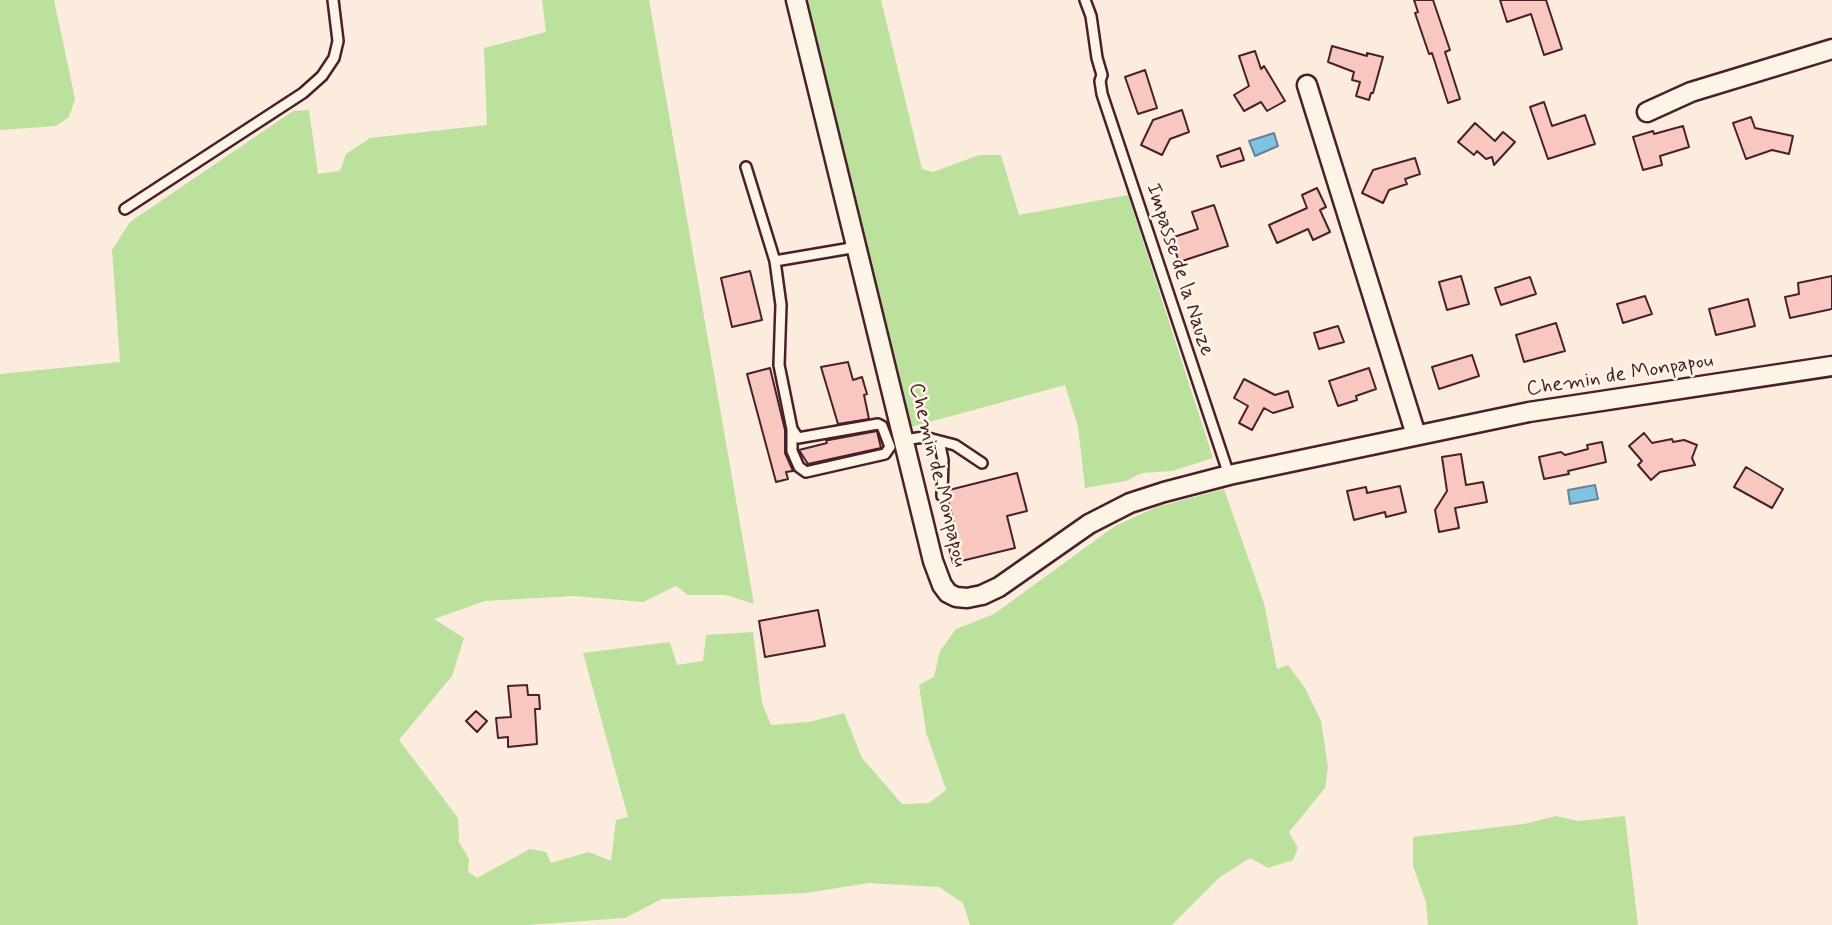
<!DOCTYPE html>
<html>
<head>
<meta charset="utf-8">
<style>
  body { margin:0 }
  canvas { display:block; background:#fbecde }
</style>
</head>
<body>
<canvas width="1832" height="925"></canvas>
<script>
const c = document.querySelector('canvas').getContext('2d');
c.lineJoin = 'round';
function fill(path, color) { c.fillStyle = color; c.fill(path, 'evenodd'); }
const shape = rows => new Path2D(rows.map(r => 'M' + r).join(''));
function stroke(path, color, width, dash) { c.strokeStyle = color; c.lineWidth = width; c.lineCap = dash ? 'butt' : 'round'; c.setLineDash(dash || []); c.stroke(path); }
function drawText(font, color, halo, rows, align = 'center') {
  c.font = font + ' Mynerve,sans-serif'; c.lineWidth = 5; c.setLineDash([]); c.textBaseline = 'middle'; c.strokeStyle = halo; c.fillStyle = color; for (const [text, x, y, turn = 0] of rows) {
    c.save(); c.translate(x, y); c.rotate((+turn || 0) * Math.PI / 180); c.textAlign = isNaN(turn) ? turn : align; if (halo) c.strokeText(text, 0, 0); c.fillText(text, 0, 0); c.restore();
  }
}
fill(shape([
  [0,0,54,0,75,99,69,117,56,126,0,130],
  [542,0,649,0,754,604,726,595,688,595,676,586,643,602,574,596,485,601,434,619,464,638,452,676,399,740,458,818,459,842,469,859,468,872,477,878,530,849,546,852,551,863,589,852,611,861,616,820,628,817,583,653,670,642,677,665,703,661,706,635,753,632,762,703,771,725,809,722,844,713,862,758,902,804,929,803,946,790,926,732,919,685,934,677,940,651,956,629,994,614,1115,526,1157,507,1224,489,1264,603,1277,669,1288,665,1305,688,1321,721,1328,767,1325,788,1289,832,1298,848,1293,860,1268,868,1250,858,1220,877,1172,925,970,925,963,903,939,887,868,883,807,893,662,899,625,918,528,925,0,925,0,374,120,362,112,250,130,222,293,111,309,110,318,174,340,171,346,154,370,138,487,125,484,48,546,32],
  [803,0,881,0,922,169,933,172,979,155,1001,155,1019,215,1128,195,1213,458,1172,471,1142,473,1126,481,1085,488,1078,427,1065,385,911,427,867,261],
  [1556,816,1578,821,1625,816,1638,925,1428,925,1426,902,1413,866,1413,837,1524,824]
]), '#bbe19d');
const water = shape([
  [1274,133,1278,146,1255,156,1249,141,1274,133],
  [1595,485,1598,499,1570,504,1568,490,1595,485]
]);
fill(water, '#7ec3df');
stroke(water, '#698197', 2);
const building = shape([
  [1414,0,1433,0,1450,50,1445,52,1460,99,1448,103,1432,53,1429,54,1415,13,1418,12,1414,0],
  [1500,0,1546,0,1562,49,1544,55,1531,14,1507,22,1500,0],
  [1332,46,1367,56,1367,53,1383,57,1373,93,1371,93,1369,100,1356,96,1360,82,1352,80,1354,72,1328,62,1332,46],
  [1255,51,1261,69,1264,66,1285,101,1267,111,1261,102,1244,111,1234,95,1249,86,1239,56,1255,51],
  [1145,70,1157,108,1138,114,1125,77,1145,70],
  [1544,102,1552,126,1585,115,1595,144,1548,159,1530,107,1544,102],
  [1182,110,1189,132,1170,139,1162,155,1141,145,1153,120,1182,110],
  [1751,117,1755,128,1793,136,1789,154,1772,150,1746,159,1733,123,1751,117],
  [1475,123,1495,141,1503,132,1515,142,1494,165,1492,157,1486,159,1477,151,1474,155,1458,142,1475,123],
  [1683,126,1689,147,1660,156,1662,165,1643,170,1633,137,1653,131,1654,134,1683,126],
  [1240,148,1244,160,1221,167,1217,156,1240,148],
  [1415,158,1420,174,1405,179,1407,184,1389,190,1383,203,1362,193,1373,170,1415,158],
  [1317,188,1326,207,1320,210,1330,232,1313,240,1308,229,1277,243,1269,225,1307,208,1302,195,1317,188],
  [1214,205,1228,246,1179,262,1171,238,1198,229,1192,212,1214,205],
  [750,271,762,320,732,327,721,278,750,271],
  [1461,276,1469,304,1447,310,1439,282,1461,276],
  [1832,276,1832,309,1790,318,1785,297,1799,294,1798,283,1832,276],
  [1530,277,1536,294,1501,305,1495,288,1530,277],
  [1645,296,1652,314,1623,323,1617,304,1645,296],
  [1748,299,1755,326,1716,335,1709,309,1748,299],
  [1556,323,1565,351,1524,362,1516,335,1556,323],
  [1338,326,1344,342,1319,349,1314,333,1338,326],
  [1472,355,1479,376,1439,389,1432,367,1472,355],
  [848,362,853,380,862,377,867,394,864,395,869,419,838,424,821,367,848,362],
  [770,368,785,430,785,453,793,471,786,472,788,479,776,482,747,374,770,368],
  [1369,368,1376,389,1356,396,1357,400,1338,406,1329,381,1369,368],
  [1244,379,1275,395,1288,391,1293,407,1273,413,1264,408,1252,430,1239,423,1248,406,1234,398,1244,379],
  [877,431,881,448,808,464,799,450,827,443,826,440,829,440,877,431],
  [1644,433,1652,443,1672,439,1673,442,1684,440,1697,445,1692,458,1695,465,1660,472,1651,480,1638,465,1642,461,1629,446,1644,433],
  [1602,442,1606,462,1568,471,1569,474,1544,479,1539,457,1561,452,1565,455,1588,449,1587,445,1602,442],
  [1461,454,1466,485,1483,482,1487,502,1455,508,1459,528,1439,532,1435,510,1447,491,1442,457,1461,454],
  [1746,467,1783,489,1772,508,1734,487,1746,467],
  [1017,473,1027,511,1007,516,1015,548,953,563,949,548,959,545,948,499,949,490,1017,473],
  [1400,486,1406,512,1386,517,1385,512,1354,520,1347,491,1366,487,1367,493,1400,486],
  [818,610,825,646,765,657,759,621,818,610],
  [527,685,528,695,539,695,540,709,535,709,537,744,508,747,508,737,498,738,496,718,511,717,508,686,527,685],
  [476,711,487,721,477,732,466,721,476,711]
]);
fill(building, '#f8c8c0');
stroke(building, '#4a1f2b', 2);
const lane = shape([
  [1085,0,1091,16,1097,58,1102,75,1100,81,1102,94,1229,475],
  [746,167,775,261],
  [125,209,303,93,322,76,334,58,338,41,333,0],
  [792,429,792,451,799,467,806,472,885,454,890,447,882,426,878,424,798,438,792,429,779,365,781,305,775,261,857,247],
  [904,440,924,437,955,445,982,463],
  [939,441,943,460,942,496]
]);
const street = shape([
  [796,0,933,561,942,585,948,593,956,597,967,598,982,595,999,587,1089,524,1130,503,1164,492,1229,475,1529,412,1832,366],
  [1307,85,1416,435],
  [1647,112,1691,92,1832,49]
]);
stroke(lane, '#4a1f2b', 14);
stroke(street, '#4a1f2b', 23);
stroke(lane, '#fcf5e5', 9);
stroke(street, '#fcf5e5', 18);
drawText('21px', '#4a1f2b', '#fcf5e5', [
  ["Impasse de la Nauze",1179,270,72],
  ["Chemin de Monpapou",1620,376,-9],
  ["Chemin de Monpapou",937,475,76]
]);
</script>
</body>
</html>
